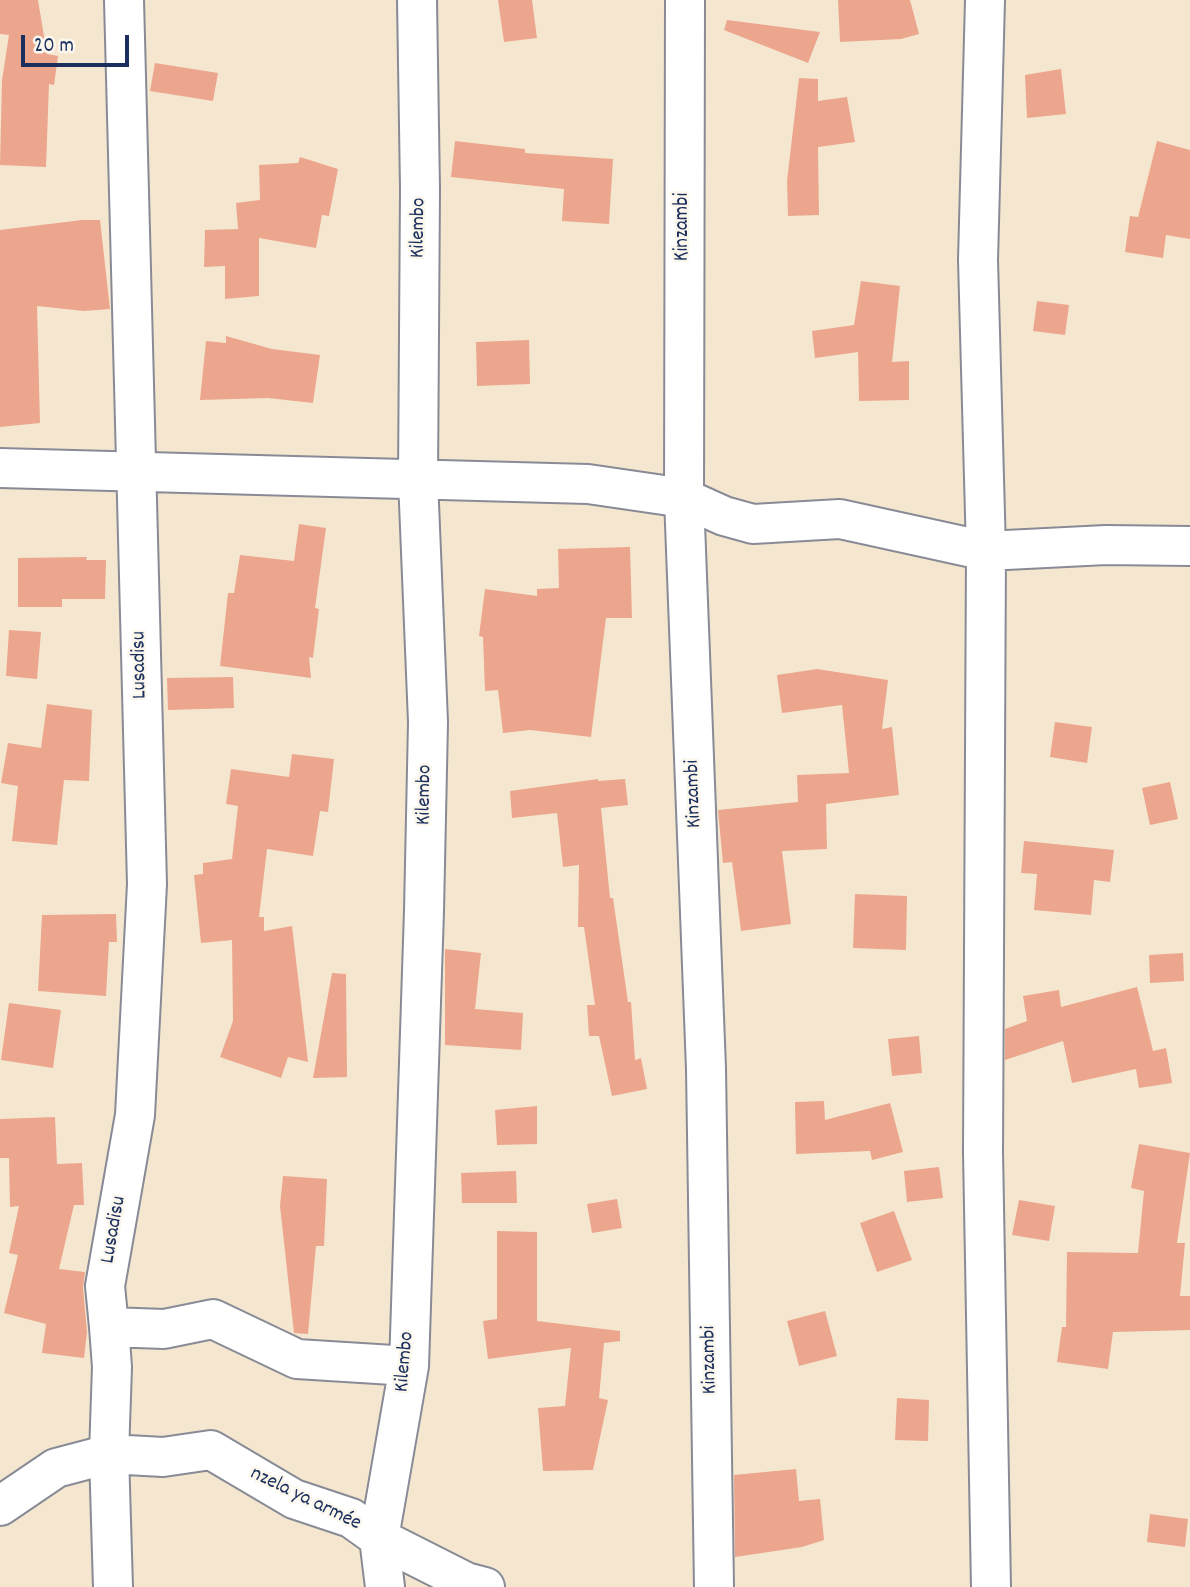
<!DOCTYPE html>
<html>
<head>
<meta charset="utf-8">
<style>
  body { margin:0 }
  #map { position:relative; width:1190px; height:1587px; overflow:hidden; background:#f5e7cf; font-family:Dekko,sans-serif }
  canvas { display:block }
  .scale { position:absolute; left:21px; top:35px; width:108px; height:32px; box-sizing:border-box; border:4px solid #1b2f5e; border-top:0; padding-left:9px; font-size:21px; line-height:24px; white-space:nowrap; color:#1b2f5e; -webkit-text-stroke:5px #fbf7ec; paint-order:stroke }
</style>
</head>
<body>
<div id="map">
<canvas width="1190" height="1587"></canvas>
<div class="scale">20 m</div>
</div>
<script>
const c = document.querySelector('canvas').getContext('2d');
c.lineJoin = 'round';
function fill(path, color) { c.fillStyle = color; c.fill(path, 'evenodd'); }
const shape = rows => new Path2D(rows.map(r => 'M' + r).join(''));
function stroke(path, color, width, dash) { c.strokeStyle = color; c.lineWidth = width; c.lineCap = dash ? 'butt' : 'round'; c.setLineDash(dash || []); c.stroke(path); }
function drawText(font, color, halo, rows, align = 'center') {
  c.font = font + ' Dekko,sans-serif'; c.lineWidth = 5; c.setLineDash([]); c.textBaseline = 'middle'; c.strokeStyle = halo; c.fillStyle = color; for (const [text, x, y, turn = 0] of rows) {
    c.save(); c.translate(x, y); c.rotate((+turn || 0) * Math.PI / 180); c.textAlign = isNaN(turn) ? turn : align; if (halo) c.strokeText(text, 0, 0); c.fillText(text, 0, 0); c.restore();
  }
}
fill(shape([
  [0,0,38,0,47,54,58,56,54,85,49,84,46,167,0,165,2,80,9,35,0,34],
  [498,0,532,0,537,38,504,42],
  [838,0,910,0,919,34,901,39,840,42],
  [727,20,820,32,808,63,724,30],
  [155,63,218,73,213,101,150,91],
  [1061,69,1066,114,1027,118,1025,75],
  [799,78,818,79,818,101,847,97,855,142,818,147,819,215,788,216,787,181],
  [455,141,525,149,525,153,613,159,609,224,562,221,564,189,451,177],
  [1157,141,1190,150,1190,239,1166,235,1163,258,1125,252,1130,216,1138,217],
  [300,157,338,169,329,216,322,215,316,248,259,238,259,296,225,299,225,266,204,267,205,230,238,229,236,203,260,200,259,165,298,163],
  [82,220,100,220,110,309,84,311,37,306,40,423,0,427,0,230],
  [861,281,900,286,892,362,909,361,909,400,859,401,858,352,815,358,812,331,854,325],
  [1037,301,1069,305,1065,335,1033,331],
  [226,336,272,349,320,355,313,403,268,398,200,400,206,341,226,343],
  [529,340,530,384,477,386,476,342],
  [299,524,326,528,315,608,319,609,313,658,309,657,311,678,220,666,228,593,234,593,240,555,294,561],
  [630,547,632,618,606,618,591,737,530,730,503,733,498,690,485,691,483,637,479,636,485,589,537,596,537,589,559,588,558,549],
  [87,557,86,560,106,560,105,599,62,599,62,607,18,607,18,558],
  [9,630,41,632,37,679,6,676],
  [817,669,888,680,882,729,892,727,899,795,826,804,827,849,782,851,791,924,741,931,732,862,723,863,718,810,798,802,797,775,849,773,842,705,782,713,777,675],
  [233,677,234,708,168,710,167,678],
  [47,704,92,710,89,781,64,780,57,845,12,841,18,786,1,783,8,743,41,748],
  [1055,722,1092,727,1087,763,1050,757],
  [292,754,334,759,328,812,320,811,313,856,267,849,259,917,264,917,264,931,292,926,308,1062,288,1057,281,1078,220,1057,233,1021,232,940,201,943,194,875,203,874,203,863,232,859,238,806,226,804,231,769,289,777],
  [598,779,598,781,625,779,628,805,601,808,610,898,613,898,628,1002,631,1002,635,1060,641,1058,647,1089,612,1096,599,1036,589,1036,587,1005,595,1005,584,927,578,927,579,865,563,867,557,813,512,818,510,791],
  [1170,782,1178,819,1150,825,1142,788],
  [1024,841,1114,850,1110,882,1094,880,1091,915,1034,910,1037,874,1021,873],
  [855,894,907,896,906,950,853,948],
  [116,914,117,942,109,942,106,996,38,991,42,915],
  [445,949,481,953,475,1009,523,1013,521,1050,445,1045],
  [1183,953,1184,981,1150,983,1149,955],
  [332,973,346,974,347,1077,313,1078],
  [1137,987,1153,1051,1166,1048,1172,1083,1139,1088,1136,1069,1072,1083,1063,1041,1005,1060,1005,1029,1027,1021,1023,996,1059,990,1061,1007],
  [9,1003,61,1010,53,1068,1,1060],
  [919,1036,922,1073,892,1076,888,1039],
  [824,1101,825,1120,890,1103,903,1152,872,1160,870,1151,796,1154,795,1102],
  [537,1106,537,1144,497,1145,495,1110],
  [55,1117,57,1164,82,1163,84,1205,74,1205,59,1269,85,1272,83,1288,87,1332,84,1358,42,1353,46,1324,4,1313,18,1255,9,1253,19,1206,10,1207,9,1158,0,1158,0,1119],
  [1139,1144,1190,1153,1177,1243,1185,1243,1180,1296,1190,1296,1190,1330,1113,1332,1108,1369,1057,1362,1062,1327,1066,1327,1067,1252,1138,1253,1144,1191,1131,1188],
  [939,1167,943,1198,907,1202,904,1171],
  [516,1171,517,1203,462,1203,461,1173],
  [283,1176,327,1179,324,1246,316,1246,308,1334,294,1333,280,1206],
  [617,1199,622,1228,592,1233,587,1204],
  [1019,1200,1055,1206,1049,1241,1012,1235],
  [894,1211,912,1260,877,1272,860,1223],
  [497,1231,537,1232,537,1321,620,1331,620,1341,604,1343,599,1398,608,1400,593,1470,543,1471,538,1408,565,1406,571,1348,488,1359,483,1321,497,1319],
  [825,1311,837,1356,799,1366,787,1321],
  [897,1398,929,1400,928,1441,895,1440],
  [796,1469,799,1501,820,1499,824,1540,802,1547,735,1557,734,1475],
  [1150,1514,1188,1519,1185,1547,1147,1542]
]), '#eca68e');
const minor = shape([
  [685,0,684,498,706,1069,714,1587],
  [985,0,978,260,986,551,983,1152,991,1587],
  [0,468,588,484,684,498,724,516,753,524,840,519,986,551,1106,545,1190,546],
  [109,1327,105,1286,135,1115,147,884,124,0],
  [0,1506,56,1468,109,1454,112,1367,109,1327,164,1329,213,1319,297,1359,409,1366],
  [113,1587,109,1454,163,1457,211,1450,294,1499,351,1518,379,1538,466,1582,485,1587],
  [385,1587,379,1538,409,1366,424,911,428,722,418,479,420,189,417,0]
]);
stroke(minor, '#888b96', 42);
stroke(minor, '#fff', 38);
drawText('21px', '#1b2f5e', '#fbf7ec', [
  ["Kinzambi",684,227,-90],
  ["Kilembo",420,228,-89],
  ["Lusadisu",141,665,-91],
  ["Kinzambi",695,794,-92],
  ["Kilembo",426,795,-89],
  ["Lusadisu",115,1230,-80],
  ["Kinzambi",711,1360,-91],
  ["Kilembo",406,1362,-85],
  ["nzela ya armée",305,1500,26]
]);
</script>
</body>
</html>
